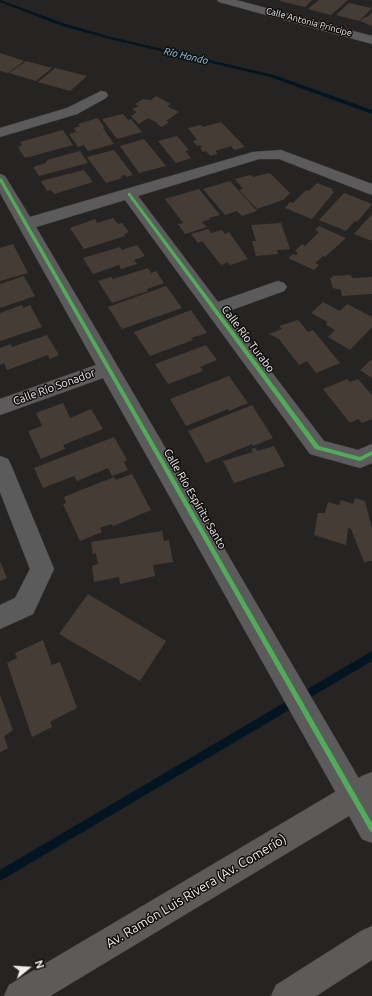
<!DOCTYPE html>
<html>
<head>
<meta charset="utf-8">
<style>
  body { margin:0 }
  #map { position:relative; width:372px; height:996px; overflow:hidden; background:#262423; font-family:Ubuntu,sans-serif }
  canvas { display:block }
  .north { position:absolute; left:8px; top:948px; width:40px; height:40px; -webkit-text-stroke:3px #0f0e0d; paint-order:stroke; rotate:72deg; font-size:11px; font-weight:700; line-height:16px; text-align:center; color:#f1eeed }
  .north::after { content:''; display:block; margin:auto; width:14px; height:18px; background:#f1eeed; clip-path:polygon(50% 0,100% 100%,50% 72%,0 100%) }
</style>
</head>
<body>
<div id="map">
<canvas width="372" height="996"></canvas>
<div class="north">N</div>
</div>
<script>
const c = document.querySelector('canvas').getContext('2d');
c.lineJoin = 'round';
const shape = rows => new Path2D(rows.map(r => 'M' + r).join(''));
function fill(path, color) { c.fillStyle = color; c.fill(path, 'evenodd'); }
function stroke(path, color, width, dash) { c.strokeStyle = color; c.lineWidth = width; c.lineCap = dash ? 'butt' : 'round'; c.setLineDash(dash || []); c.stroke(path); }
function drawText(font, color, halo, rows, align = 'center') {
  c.font = font + ' Ubuntu,sans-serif'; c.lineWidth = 3; c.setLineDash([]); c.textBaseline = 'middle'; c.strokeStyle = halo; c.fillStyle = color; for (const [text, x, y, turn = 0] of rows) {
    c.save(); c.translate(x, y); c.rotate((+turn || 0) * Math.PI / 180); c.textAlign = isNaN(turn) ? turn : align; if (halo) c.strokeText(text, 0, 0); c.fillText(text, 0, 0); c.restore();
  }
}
fill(shape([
  [0,0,66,24,111,37,274,75,372,110,372,114,270,77,110,39,62,26,0,2,0,0],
  [372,651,372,661,0,881,0,870,372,651]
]), '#031521');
fill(shape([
  [281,0,312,0,305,7,280,1],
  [319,0,348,0,331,15,308,9],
  [349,3,362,6,372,8,359,21,336,15],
  [372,13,372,26,360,21,365,17,367,17],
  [0,53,24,61,8,73,0,71],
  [26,61,52,68,36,81,9,73],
  [55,68,87,76,70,91,38,82],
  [156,96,171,104,167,106,179,112,166,121,169,122,162,127,156,124,158,123,148,118,139,124,131,116,137,112,132,109,139,106,135,104,143,99,151,100],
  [123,114,128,120,131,119,142,132,117,139,102,119],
  [98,118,104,127,103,128,114,144,88,151,84,145,78,147,69,134,76,132,74,128,80,126,78,124],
  [221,122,245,147,234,150,231,146,215,151,218,154,210,156,206,151,203,152,200,148,202,147,200,145,197,146,193,141,197,140,188,128,201,125,203,127],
  [63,130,73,145,29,157,24,157,18,147,22,145,20,142],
  [177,136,189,150,185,151,191,158,176,163,158,141],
  [144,139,166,166,139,173,120,146],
  [114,150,133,175,127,177,126,175,121,176,122,178,106,183,87,157],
  [80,151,88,163,39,176,33,167,46,163,47,160],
  [84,170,93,182,54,194,51,190,47,191,41,181],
  [270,173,290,193,283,200,257,209,239,190,243,189,235,179,250,175,253,177],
  [230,181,257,211,242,216,237,211,225,215,203,189],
  [317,183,333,189,332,191,334,192,312,219,285,208,290,202,293,203,306,190,309,191],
  [199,189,220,215,209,218,210,219,202,222,207,227,185,234,178,224,183,223,165,199],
  [344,193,372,204,357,222,355,221,346,231,319,220],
  [372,214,372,241,354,234],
  [113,218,118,224,122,223,129,232,124,234,125,236,84,249,70,228,95,219,97,223],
  [281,223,290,249,277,250,278,254,256,256,252,241,256,241,251,225],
  [319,226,346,238,325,257,323,256,315,263,319,265,314,270,288,258,293,254,296,255,298,253,295,251,302,244,305,246,319,232,315,230],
  [208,229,211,233,222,230,225,234,229,232,248,259,230,265,228,262,221,265,202,241,198,243,191,234],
  [13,244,28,273,0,281,0,248],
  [137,245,145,256,134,260,137,264,121,269,119,265,93,274,83,258,120,247,122,250],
  [148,268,151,273,156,271,164,283,147,289,148,291,112,303,98,281,111,277,113,279],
  [351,275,352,278,372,277,372,294,342,296,341,290,333,288,330,278,333,278,332,276],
  [24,276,35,296,0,308,0,284],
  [166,286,182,308,122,329,108,307],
  [323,302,340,311,347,304,372,317,372,327,350,350,328,337,335,330,326,325,327,323,326,321,311,313],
  [22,305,23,308,30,305,42,327,0,341,0,313],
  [191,310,207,333,191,338,193,340,150,356,134,332],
  [298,320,308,332,313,330,340,363,316,373,307,361,299,365,279,339,269,334,282,329,279,326],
  [47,335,59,355,50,359,48,355,7,370,4,363,0,365,0,348,11,344,12,347],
  [206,345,217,360,200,367,203,371,168,384,155,364],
  [372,359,372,378,360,370],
  [229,376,248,403,229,411,228,409,186,426,170,399],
  [347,379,350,382,358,379,372,395,372,419,362,423,358,419,350,423,323,389],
  [63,403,70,418,91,409,103,429,63,445,65,449,41,459,28,431,42,426,36,413],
  [252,405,273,438,253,446,252,444,206,463,188,431],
  [114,437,127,460,124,462,128,470,112,476,108,468,77,481,74,476,43,488,34,468],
  [274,446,285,466,234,483,223,461,253,452,251,449,256,448,257,451],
  [132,474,151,510,113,526,111,524,100,528,102,532,80,541,63,504,66,503,64,497,114,477,116,480],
  [355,498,365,501,372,529,372,561,364,562,351,529,348,528,346,545,314,535,318,513,325,513,328,502,339,505,341,500,353,504],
  [162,531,164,541,169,540,173,562,153,565,155,576,120,584,119,577,94,582,92,566,98,564,96,553,93,554,91,542],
  [0,561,7,578,0,581],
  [88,594,166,641,140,681,59,634],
  [43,640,52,665,60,662,77,708,50,722,52,727,32,737,7,663,17,658,15,653],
  [0,695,13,730,4,736,8,748,0,752]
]), '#463c36');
const minor = shape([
  [217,0,236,0,372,36,372,44,219,2,217,0],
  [101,91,106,92,108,95,106,98,77,114,0,137,0,128,67,108,101,91],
  [281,150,372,184,372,195,279,159,259,159,138,196,218,302,272,283,278,281,284,283,287,287,284,291,226,312,324,441,358,450,372,444,372,463,360,468,310,454,125,200,36,227,372,801,372,843,362,839,103,378,0,415,0,399,96,365,0,193,0,174,5,176,30,217,253,152,281,150],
  [0,456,8,459,11,465,54,569,33,614,0,629,0,605,15,598,30,569,0,492,0,456]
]);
const major = shape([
  [372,772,372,802,50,996,4,996,9,985,362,776,372,772],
  [372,926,372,960,316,996,271,996,276,985,361,931,372,926]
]);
stroke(minor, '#424040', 1);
stroke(major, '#424040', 1);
fill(minor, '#5c5b5b');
fill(major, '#5d5b5a');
fill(shape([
  [0,178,2,179,372,823,372,832,370,831,0,182,0,178],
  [128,193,130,193,319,446,360,457,372,451,372,455,360,461,315,449,128,195,128,193]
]), '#51ab58');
drawText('9px', '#f1eeed', '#0f0e0d', [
  ["Calle Antonia Príncipe",309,22,15]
]);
drawText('italic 10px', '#8ecff1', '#0f0e0d', [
  ["Río Hondo",186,56,13]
]);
drawText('11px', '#f1eeed', '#0f0e0d', [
  ["Calle Río Turabo",248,339,53],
  ["Calle Río Sonador",54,387,-20],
  ["Calle Río Espíritu Santo",195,499,60]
]);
drawText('13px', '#f1eeed', '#0f0e0d', [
  ["Av. Ramón Luis Rivera (Av. Comerío)",196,891,-31]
]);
</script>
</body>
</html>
